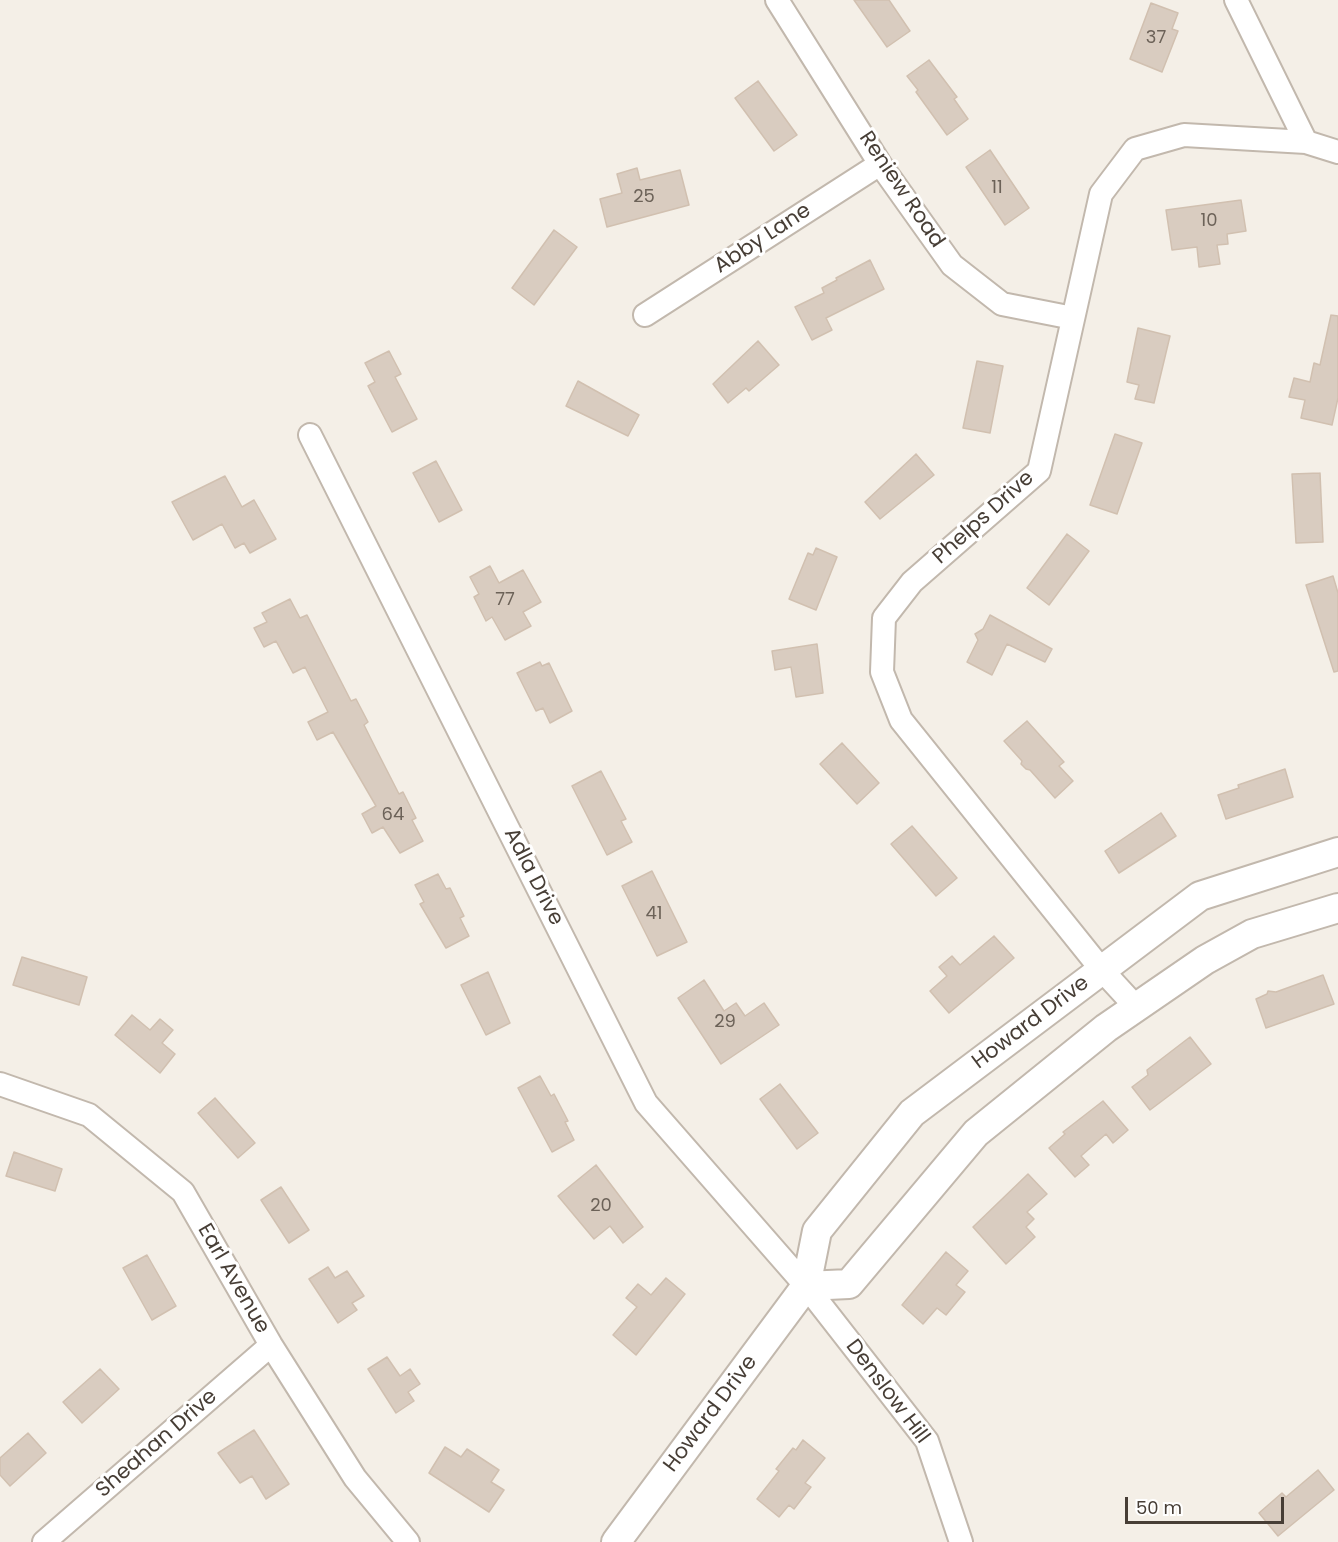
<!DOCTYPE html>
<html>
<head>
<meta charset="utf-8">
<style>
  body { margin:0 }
  #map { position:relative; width:1338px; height:1542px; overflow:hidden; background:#f4efe7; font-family:Poppins,sans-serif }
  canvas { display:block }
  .scale { position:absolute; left:1125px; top:1497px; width:159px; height:27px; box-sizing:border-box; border:3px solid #473e36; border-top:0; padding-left:8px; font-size:18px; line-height:21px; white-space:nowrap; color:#473e36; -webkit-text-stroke:4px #fff; paint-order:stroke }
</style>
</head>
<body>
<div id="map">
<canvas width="1338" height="1542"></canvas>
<div class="scale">50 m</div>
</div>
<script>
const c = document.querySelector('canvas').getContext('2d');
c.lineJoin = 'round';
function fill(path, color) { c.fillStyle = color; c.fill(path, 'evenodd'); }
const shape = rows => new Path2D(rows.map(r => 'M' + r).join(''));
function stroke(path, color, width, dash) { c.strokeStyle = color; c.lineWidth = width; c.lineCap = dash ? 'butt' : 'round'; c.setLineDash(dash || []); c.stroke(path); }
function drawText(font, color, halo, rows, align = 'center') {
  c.font = font + ' Poppins,sans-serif'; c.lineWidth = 6; c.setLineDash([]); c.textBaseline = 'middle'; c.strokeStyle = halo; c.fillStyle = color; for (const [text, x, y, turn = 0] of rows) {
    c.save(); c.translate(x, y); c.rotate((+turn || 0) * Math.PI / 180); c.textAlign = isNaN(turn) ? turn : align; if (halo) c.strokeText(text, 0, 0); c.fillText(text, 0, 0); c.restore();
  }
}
const building = shape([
  [854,0,889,0,910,31,887,47,854,0],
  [1151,3,1178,13,1172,29,1178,31,1162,72,1130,59,1151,3],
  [929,60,957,97,954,99,968,119,947,135,916,92,918,90,907,76,929,60],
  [758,81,797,135,774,151,735,98,758,81],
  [990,150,1029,208,1005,225,966,167,990,150],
  [637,168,640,180,680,170,689,205,607,227,600,199,622,193,617,174,637,168],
  [1241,200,1246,231,1227,234,1228,244,1217,245,1220,264,1199,267,1197,247,1172,250,1166,210,1241,200],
  [554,230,577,247,534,305,512,288,554,230],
  [870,260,884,289,826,318,832,330,812,340,795,307,824,293,822,288,837,280,836,278,870,260],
  [1331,315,1338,316,1338,398,1332,425,1301,418,1305,400,1289,397,1294,378,1310,382,1314,363,1320,365,1331,315],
  [1138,328,1170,336,1154,403,1135,399,1139,385,1127,382,1138,328],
  [758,341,779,365,749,391,746,388,728,403,713,384,758,341],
  [389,351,401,374,395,377,417,419,392,432,368,386,375,382,365,363,389,351],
  [977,361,1003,366,990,433,963,428,977,361],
  [578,381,639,415,628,436,566,406,578,381],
  [1115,434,1142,443,1117,514,1090,505,1115,434],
  [916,454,934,475,880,519,865,502,916,454],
  [436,461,462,510,439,522,413,473,436,461],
  [1320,473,1323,542,1296,543,1292,474,1320,473],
  [225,476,242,507,254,500,276,539,250,553,244,543,235,548,222,524,193,540,172,502,225,476],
  [1067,534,1089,551,1049,605,1027,588,1067,534],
  [816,548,837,557,816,610,789,599,808,553,813,555,816,548],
  [490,566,499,583,523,570,541,602,523,612,531,626,505,640,492,617,486,621,474,597,479,594,470,577,490,566],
  [1333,576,1338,593,1338,671,1334,672,1306,585,1333,576],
  [290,599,300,618,307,615,351,701,356,699,368,722,364,725,376,749,399,794,403,792,416,818,412,820,423,841,400,853,383,827,372,833,362,814,376,806,333,732,317,740,308,722,328,712,305,667,293,673,276,641,264,647,254,628,267,622,262,613,290,599],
  [990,615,1052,649,1045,662,1007,644,992,675,967,662,978,640,975,634,983,629,990,615],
  [817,644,823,693,796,697,791,667,775,670,772,651,817,644],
  [540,662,542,666,549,663,572,711,550,723,543,708,536,711,517,673,540,662],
  [1027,721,1064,762,1059,766,1073,781,1055,798,1030,770,1026,769,1021,764,1022,761,1004,741,1027,721],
  [842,743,879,783,857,804,820,764,842,743],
  [1285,769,1293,797,1226,819,1218,795,1239,788,1238,785,1285,769],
  [601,771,626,819,621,821,632,842,607,855,572,786,601,771],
  [1161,813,1176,836,1119,873,1105,851,1161,813],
  [912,826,957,878,936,896,891,844,912,826],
  [652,871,687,942,657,956,622,886,652,871],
  [438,874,446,889,450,888,464,916,460,918,469,936,446,948,420,904,424,902,415,885,438,874],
  [994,936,1014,958,949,1013,930,991,947,976,939,967,952,956,960,965,994,936],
  [22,957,87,977,79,1005,13,985,22,957],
  [488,972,510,1023,486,1035,461,985,488,972],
  [1323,975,1334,1004,1266,1028,1256,999,1267,994,1268,991,1276,992,1323,975],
  [704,980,724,1011,736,1003,745,1016,764,1003,779,1025,721,1064,678,998,704,980],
  [132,1015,150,1030,160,1019,173,1030,162,1043,175,1054,160,1073,115,1035,132,1015],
  [1190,1037,1211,1064,1150,1110,1132,1087,1148,1075,1147,1070,1190,1037],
  [540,1076,551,1096,554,1094,568,1121,565,1122,574,1140,552,1152,518,1088,540,1076],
  [780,1084,818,1133,797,1149,760,1099,780,1084],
  [215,1098,255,1143,238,1158,198,1113,215,1098],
  [1103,1101,1128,1130,1113,1143,1106,1134,1081,1156,1089,1165,1075,1177,1049,1148,1065,1134,1063,1132,1103,1101],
  [14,1152,62,1169,55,1191,6,1176,14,1152],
  [596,1165,643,1227,623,1243,610,1226,594,1239,558,1196,596,1165],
  [1028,1174,1047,1194,1027,1212,1034,1219,1026,1227,1035,1237,1006,1264,973,1227,1028,1174],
  [281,1187,309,1230,289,1243,261,1200,281,1187],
  [946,1252,968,1271,956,1285,965,1292,946,1315,937,1308,923,1324,902,1305,946,1252],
  [147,1255,176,1306,152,1320,123,1268,147,1255],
  [328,1267,335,1278,347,1271,364,1296,352,1303,357,1310,338,1323,309,1279,328,1267],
  [666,1278,685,1294,636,1355,613,1335,637,1307,626,1298,638,1284,651,1295,666,1278],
  [387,1357,400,1376,410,1369,420,1384,408,1392,414,1401,396,1413,368,1369,387,1357],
  [100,1369,119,1389,82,1423,63,1402,100,1369],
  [254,1430,289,1484,266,1499,252,1476,240,1483,218,1453,254,1430],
  [28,1433,46,1453,10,1486,0,1475,0,1458,28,1433],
  [803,1440,825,1458,805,1483,811,1487,794,1509,789,1505,779,1517,757,1499,779,1471,776,1469,793,1448,796,1450,803,1440],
  [445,1447,461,1457,467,1449,499,1470,491,1482,504,1490,489,1512,429,1473,445,1447],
  [1318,1470,1334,1490,1278,1536,1259,1513,1282,1493,1286,1497,1318,1470]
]);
fill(building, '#d9ccc0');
stroke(building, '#d1c0b0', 1.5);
const minor = shape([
  [777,0,880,164,952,265,1002,304,1073,318],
  [1236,0,1306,142],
  [645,315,880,164],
  [310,435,646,1103,806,1286,927,1441,961,1542],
  [1136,1007,1101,969,901,720,882,672,884,618,912,582,1039,471,1101,194,1135,149,1184,135,1306,142,1338,152],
  [0,1084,89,1115,183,1192,271,1345,355,1478,408,1542],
  [44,1542,271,1345]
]);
const tertiary = shape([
  [806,1286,849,1284,976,1133,1106,1028,1205,960,1252,934,1338,908],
  [616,1542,806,1286,817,1231,912,1113,1200,896,1338,852]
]);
stroke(minor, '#c2b8ad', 26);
stroke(tertiary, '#c2b8ad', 32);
stroke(minor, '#fff', 22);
stroke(tertiary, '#fff', 28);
drawText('18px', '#6c6258', null, [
  ["37",1156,38],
  ["11",997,188],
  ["25",644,197],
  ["10",1209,221],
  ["77",505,600],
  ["64",393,815],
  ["41",654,914],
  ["29",725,1022],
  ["20",601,1206]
]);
drawText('21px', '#473e36', '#fff', [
  ["Reniew Road",901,190,56],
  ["Abby Lane",763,239,-33],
  ["Phelps Drive",984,518,-42],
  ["Adla Drive",533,877,63],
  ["Howard Drive",1031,1023,-37],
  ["Earl Avenue",233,1279,60],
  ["Denslow Hill",887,1392,53],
  ["Howard Drive",711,1414,-53],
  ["Sheahan Drive",157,1444,-41]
]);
</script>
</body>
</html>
